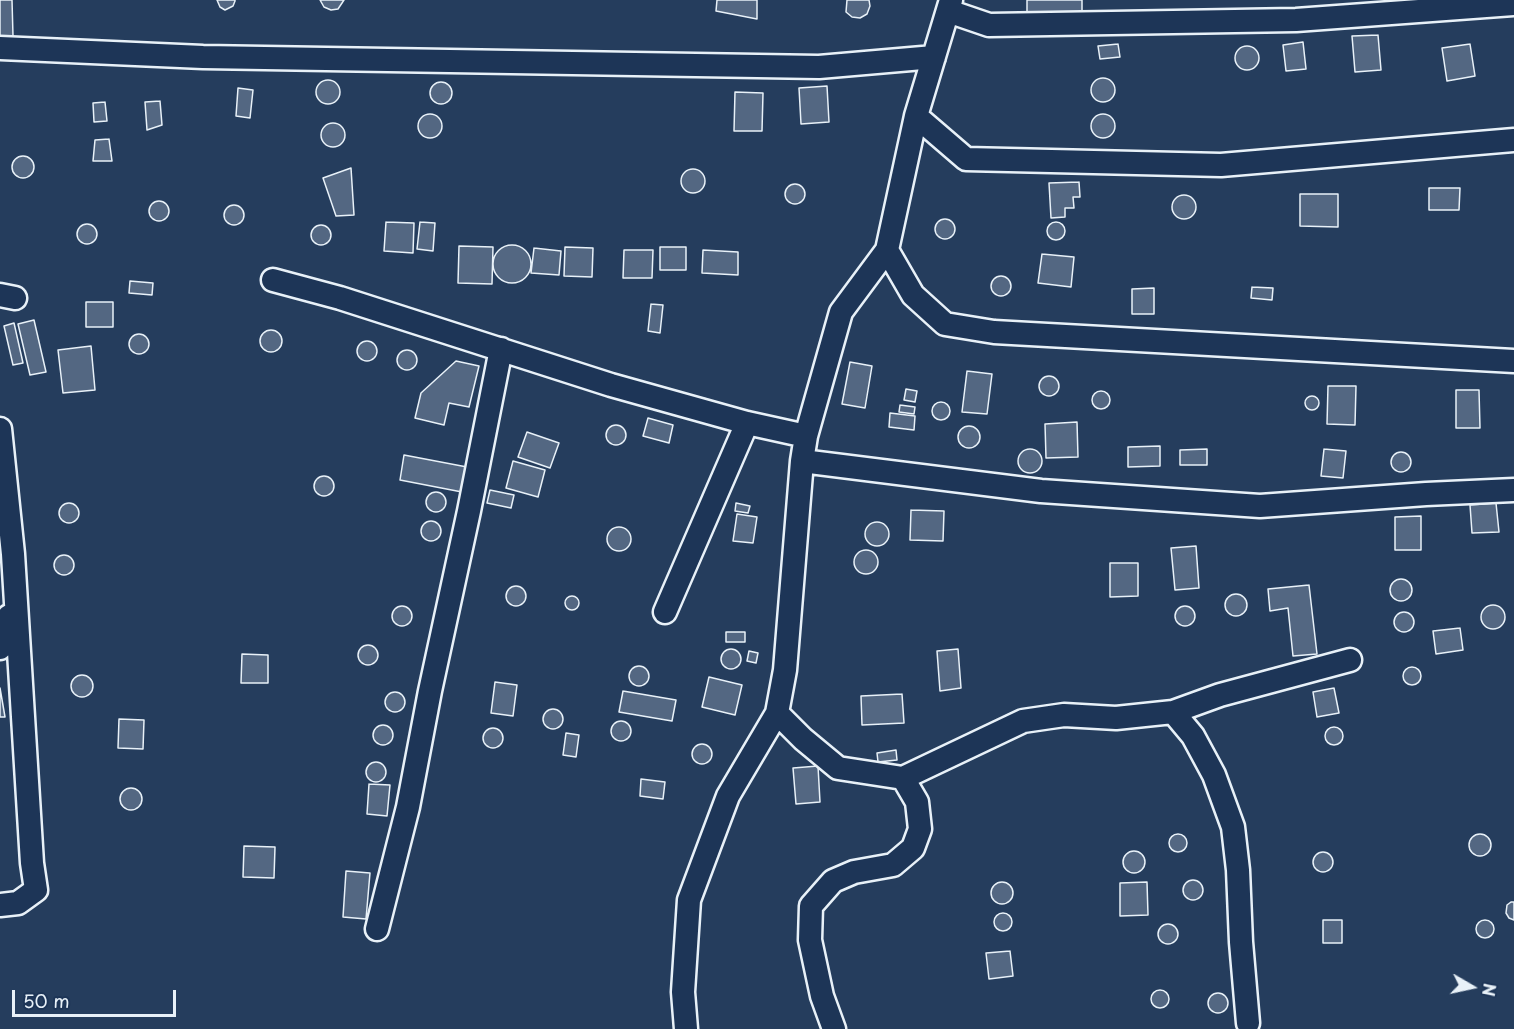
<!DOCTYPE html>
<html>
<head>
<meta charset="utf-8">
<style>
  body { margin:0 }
  #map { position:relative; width:1514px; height:1029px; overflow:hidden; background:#253d5d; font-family:"Playpen Sans",sans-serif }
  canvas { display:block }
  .north { position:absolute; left:1442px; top:957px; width:60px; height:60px; -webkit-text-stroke:4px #1d3557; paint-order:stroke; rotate:99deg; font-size:16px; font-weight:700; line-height:24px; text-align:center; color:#e8f1f8 }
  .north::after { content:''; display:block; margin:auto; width:21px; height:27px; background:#e8f1f8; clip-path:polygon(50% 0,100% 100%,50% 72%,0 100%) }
  .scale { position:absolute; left:12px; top:990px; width:164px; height:27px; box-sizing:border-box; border:3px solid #e8f1f8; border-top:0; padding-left:8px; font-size:18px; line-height:21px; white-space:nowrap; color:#e8f1f8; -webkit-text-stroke:4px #1d3557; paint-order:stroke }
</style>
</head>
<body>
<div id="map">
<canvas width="1514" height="1029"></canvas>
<div class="north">N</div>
<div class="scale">50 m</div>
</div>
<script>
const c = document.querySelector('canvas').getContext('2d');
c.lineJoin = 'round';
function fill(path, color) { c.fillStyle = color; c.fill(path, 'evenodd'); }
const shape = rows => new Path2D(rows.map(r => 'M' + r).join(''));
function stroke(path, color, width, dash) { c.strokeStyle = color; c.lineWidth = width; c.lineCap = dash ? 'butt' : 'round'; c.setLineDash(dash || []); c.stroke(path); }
const building = shape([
  [0,0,12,0,13,36,0,37,0,0],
  [217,0,235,0,235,1,233,6,225,10,220,7,217,0],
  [320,0,344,0,338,9,331,10,324,7,320,0],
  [717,0,757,0,757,19,716,11,717,0],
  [847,0,869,0,870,6,867,14,860,18,852,17,846,12,847,0],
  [1027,0,1082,0,1082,12,1027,13,1027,0],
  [1378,35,1381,70,1355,72,1352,36,1378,35],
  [1303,42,1306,69,1286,71,1283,45,1303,42],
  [1118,44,1120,57,1100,59,1098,46,1118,44],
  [1470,44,1475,76,1447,81,1442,48,1470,44],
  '1235 58a12 12 0 1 1 24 0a12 12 0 1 1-24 0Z',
  '1091 90a12 12 0 1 1 24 0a12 12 0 1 1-24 0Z',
  '316 92a12 12 0 1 1 24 0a12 12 0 1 1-24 0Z',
  '430 93a11 11 0 1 1 22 0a11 11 0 1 1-22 0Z',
  [827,86,829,122,801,124,799,88,827,86],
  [238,88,253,90,250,118,236,116,238,88],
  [735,92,763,93,762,131,734,131,735,92],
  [160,101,162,125,147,130,145,102,160,101],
  [105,102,107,121,94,122,93,103,105,102],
  '1091 126a12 12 0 1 1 24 0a12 12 0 1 1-24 0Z',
  '418 126a12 12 0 1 1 24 0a12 12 0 1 1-24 0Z',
  '321 135a12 12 0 1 1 24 0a12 12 0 1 1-24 0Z',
  [109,139,112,161,93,161,95,140,109,139],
  '12 167a11 11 0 1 1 22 0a11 11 0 1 1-22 0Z',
  [351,168,354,215,336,216,323,178,351,168],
  '681 181a12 12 0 1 1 24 0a12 12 0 1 1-24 0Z',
  [1079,182,1080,197,1073,197,1074,208,1065,208,1065,217,1051,218,1049,183,1079,182],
  '785 194a10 10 0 1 1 20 0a10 10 0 1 1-20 0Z',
  [1429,188,1460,188,1459,210,1429,210,1429,188],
  [1300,194,1338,194,1338,227,1300,226,1300,194],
  '1172 207a12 12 0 1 1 24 0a12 12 0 1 1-24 0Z',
  '149 211a10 10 0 1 1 20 0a10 10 0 1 1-20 0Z',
  '224 215a10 10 0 1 1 20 0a10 10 0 1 1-20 0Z',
  '935 229a10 10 0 1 1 20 0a10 10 0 1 1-20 0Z',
  '1047 231a9 9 0 1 1 18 0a9 9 0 1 1-18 0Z',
  [386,222,414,223,413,253,384,251,386,222],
  [420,222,435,223,433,251,417,249,420,222],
  '77 234a10 10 0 1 1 20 0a10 10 0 1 1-20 0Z',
  '311 235a10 10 0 1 1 20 0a10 10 0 1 1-20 0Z',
  '493 264a19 19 0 1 1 38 0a19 19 0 1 1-38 0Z',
  [459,246,493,247,492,284,458,283,459,246],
  [565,247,593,248,592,277,564,276,565,247],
  [660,247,686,247,686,270,660,270,660,247],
  [534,248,561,251,559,275,531,273,534,248],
  [624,250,653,250,652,278,623,278,624,250],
  [703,250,738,252,738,275,702,273,703,250],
  [1042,254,1074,257,1071,287,1038,283,1042,254],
  '991 286a10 10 0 1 1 20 0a10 10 0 1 1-20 0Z',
  [130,281,153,283,152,295,129,293,130,281],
  [1252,287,1273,288,1272,300,1251,298,1252,287],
  [1154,288,1154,314,1132,314,1132,289,1154,288],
  [86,302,113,302,113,327,86,327,86,302],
  [651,304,663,305,660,333,648,331,651,304],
  [34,320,46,372,30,375,18,324,34,320],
  [14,323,23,363,13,365,4,326,14,323],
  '260 341a11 11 0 1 1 22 0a11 11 0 1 1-22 0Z',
  '129 344a10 10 0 1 1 20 0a10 10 0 1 1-20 0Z',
  '357 351a10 10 0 1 1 20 0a10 10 0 1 1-20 0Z',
  [91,346,95,390,63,393,58,350,91,346],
  '397 360a10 10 0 1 1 20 0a10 10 0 1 1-20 0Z',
  [456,361,479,366,469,407,449,403,444,425,415,418,421,393,456,361],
  [850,362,872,366,865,408,842,404,850,362],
  [967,371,992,374,987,414,962,412,967,371],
  '1039 386a10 10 0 1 1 20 0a10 10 0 1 1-20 0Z',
  [1328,386,1356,386,1355,425,1327,424,1328,386],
  [906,389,917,391,915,402,904,400,906,389],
  [1456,390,1479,390,1480,428,1456,428,1456,390],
  '1092 400a9 9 0 1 1 18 0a9 9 0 1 1-18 0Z',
  '1305 403a7 7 0 1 1 14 0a7 7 0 1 1-14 0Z',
  '932 411a9 9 0 1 1 18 0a9 9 0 1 1-18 0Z',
  [900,405,915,407,914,414,899,412,900,405],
  [890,413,915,416,914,430,889,427,890,413],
  [648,418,673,425,669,443,643,436,648,418],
  [1077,422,1078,457,1046,458,1045,424,1077,422],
  '606 435a10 10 0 1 1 20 0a10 10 0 1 1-20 0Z',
  '958 437a11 11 0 1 1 22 0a11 11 0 1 1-22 0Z',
  [527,432,559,443,550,468,518,457,527,432],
  [1160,446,1160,466,1128,467,1128,447,1160,446],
  '1018 461a12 12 0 1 1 24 0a12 12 0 1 1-24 0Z',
  [1207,449,1207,465,1180,465,1180,450,1207,449],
  [1324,449,1346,451,1343,478,1321,476,1324,449],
  '1391 462a10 10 0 1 1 20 0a10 10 0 1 1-20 0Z',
  [404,455,467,467,462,492,400,480,404,455],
  [513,461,545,470,538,497,506,488,513,461],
  '314 486a10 10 0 1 1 20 0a10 10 0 1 1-20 0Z',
  [490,490,514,495,511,508,487,503,490,490],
  '426 502a10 10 0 1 1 20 0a10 10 0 1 1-20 0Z',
  [736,503,750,506,748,513,735,511,736,503],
  [1496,503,1499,532,1472,533,1470,505,1496,503],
  '59 513a10 10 0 1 1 20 0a10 10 0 1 1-20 0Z',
  [911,510,944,511,943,541,910,540,911,510],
  [737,514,757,517,753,543,733,541,737,514],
  [1421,516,1421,550,1395,550,1395,517,1421,516],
  '421 531a10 10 0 1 1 20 0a10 10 0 1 1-20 0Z',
  '865 534a12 12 0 1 1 24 0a12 12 0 1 1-24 0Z',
  '607 539a12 12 0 1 1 24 0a12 12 0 1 1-24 0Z',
  [1196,546,1199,588,1175,590,1171,548,1196,546],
  '854 562a12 12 0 1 1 24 0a12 12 0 1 1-24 0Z',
  '54 565a10 10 0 1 1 20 0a10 10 0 1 1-20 0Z',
  [1110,563,1138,563,1138,596,1110,597,1110,563],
  '1390 590a11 11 0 1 1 22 0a11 11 0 1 1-22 0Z',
  [1309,585,1317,654,1293,656,1288,608,1270,611,1268,589,1309,585],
  '506 596a10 10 0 1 1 20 0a10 10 0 1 1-20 0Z',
  '1225 605a11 11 0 1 1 22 0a11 11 0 1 1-22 0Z',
  '565 603a7 7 0 1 1 14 0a7 7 0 1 1-14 0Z',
  '1481 617a12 12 0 1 1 24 0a12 12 0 1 1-24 0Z',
  '1175 616a10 10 0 1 1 20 0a10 10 0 1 1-20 0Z',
  '392 616a10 10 0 1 1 20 0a10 10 0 1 1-20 0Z',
  '1394 622a10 10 0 1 1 20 0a10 10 0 1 1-20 0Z',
  [1460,628,1463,650,1436,654,1433,631,1460,628],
  [726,632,745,632,745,642,726,642,726,632],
  '358 655a10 10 0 1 1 20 0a10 10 0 1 1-20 0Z',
  [958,649,961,688,940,691,937,651,958,649],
  '721 659a10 10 0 1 1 20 0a10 10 0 1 1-20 0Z',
  [749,651,758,653,756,663,747,661,749,651],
  [242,654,268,655,268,683,241,683,242,654],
  '629 676a10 10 0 1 1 20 0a10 10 0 1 1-20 0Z',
  '1403 676a9 9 0 1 1 18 0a9 9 0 1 1-18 0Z',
  '71 686a11 11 0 1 1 22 0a11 11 0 1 1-22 0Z',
  [709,677,742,685,735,715,702,707,709,677],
  [495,682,517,685,513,716,491,713,495,682],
  [0,688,5,717,0,717,0,688],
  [1334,688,1339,713,1317,717,1313,692,1334,688],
  [623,691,676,700,672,721,619,712,623,691],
  '385 702a10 10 0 1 1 20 0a10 10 0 1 1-20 0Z',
  [902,694,904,723,862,725,861,696,902,694],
  '543 719a10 10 0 1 1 20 0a10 10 0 1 1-20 0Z',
  [119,719,144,720,143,749,118,748,119,719],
  '611 731a10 10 0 1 1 20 0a10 10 0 1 1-20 0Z',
  '373 735a10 10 0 1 1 20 0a10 10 0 1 1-20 0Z',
  '1325 736a9 9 0 1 1 18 0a9 9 0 1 1-18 0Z',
  '483 738a10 10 0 1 1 20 0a10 10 0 1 1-20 0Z',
  [566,733,579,735,576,757,563,755,566,733],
  '692 754a10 10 0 1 1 20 0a10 10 0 1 1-20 0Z',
  [896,750,897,760,878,762,877,753,896,750],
  '366 772a10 10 0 1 1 20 0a10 10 0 1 1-20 0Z',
  [818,766,820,802,796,804,793,768,818,766],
  [641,779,665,782,663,799,640,796,641,779],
  [369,784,390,785,387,816,367,814,369,784],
  '120 799a11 11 0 1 1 22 0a11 11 0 1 1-22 0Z',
  '1169 843a9 9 0 1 1 18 0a9 9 0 1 1-18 0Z',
  '1469 845a11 11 0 1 1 22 0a11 11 0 1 1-22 0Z',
  [244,846,275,847,274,878,243,877,244,846],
  '1123 862a11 11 0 1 1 22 0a11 11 0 1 1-22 0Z',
  '1313 862a10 10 0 1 1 20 0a10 10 0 1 1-20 0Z',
  [346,871,370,873,366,919,343,917,346,871],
  '1183 890a10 10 0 1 1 20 0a10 10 0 1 1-20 0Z',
  '991 893a11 11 0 1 1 22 0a11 11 0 1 1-22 0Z',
  [1147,882,1148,915,1120,916,1120,883,1147,882],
  [1511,902,1514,902,1514,920,1509,918,1506,913,1507,905,1511,902],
  '994 922a9 9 0 1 1 18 0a9 9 0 1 1-18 0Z',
  [1323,920,1342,920,1342,943,1323,943,1323,920],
  '1476 929a9 9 0 1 1 18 0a9 9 0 1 1-18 0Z',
  '1158 934a10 10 0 1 1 20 0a10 10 0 1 1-20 0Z',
  [1010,951,1013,976,989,979,986,953,1010,951],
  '1151 999a9 9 0 1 1 18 0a9 9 0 1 1-18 0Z',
  '1208 1003a10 10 0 1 1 20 0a10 10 0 1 1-20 0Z'
]);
fill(building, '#536782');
stroke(building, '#e8f1f8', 1.5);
const minor = shape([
  [948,11,989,25,1296,20,1514,4],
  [0,48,203,57,819,67,934,57],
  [916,116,966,159,1221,165,1514,140],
  [887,250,913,295,945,324,994,332,1514,361],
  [273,280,340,298,611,385,747,423,806,436],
  [0,295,15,298],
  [0,429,13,554,32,863,36,890,18,903,0,905],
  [802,461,1041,491,1260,506,1426,494,1514,490],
  [665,612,747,423],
  [0,648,7,641,9,616],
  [1173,712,1193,736,1214,775,1233,827,1238,870,1241,942,1248,1023],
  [777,713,803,739,838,768,903,778,1023,721,1064,715,1116,718,1173,712,1220,695,1350,660],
  [377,929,408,807,430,691,469,511,501,349],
  [686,1029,683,992,689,900,728,796,777,713,785,670,802,461,806,436,841,312,887,250,916,116,951,0],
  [834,1029,822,996,810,940,811,906,833,881,854,872,893,865,913,848,920,829,917,802,903,778]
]);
stroke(minor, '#e8f1f8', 27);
stroke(minor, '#1d3557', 22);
</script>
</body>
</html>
